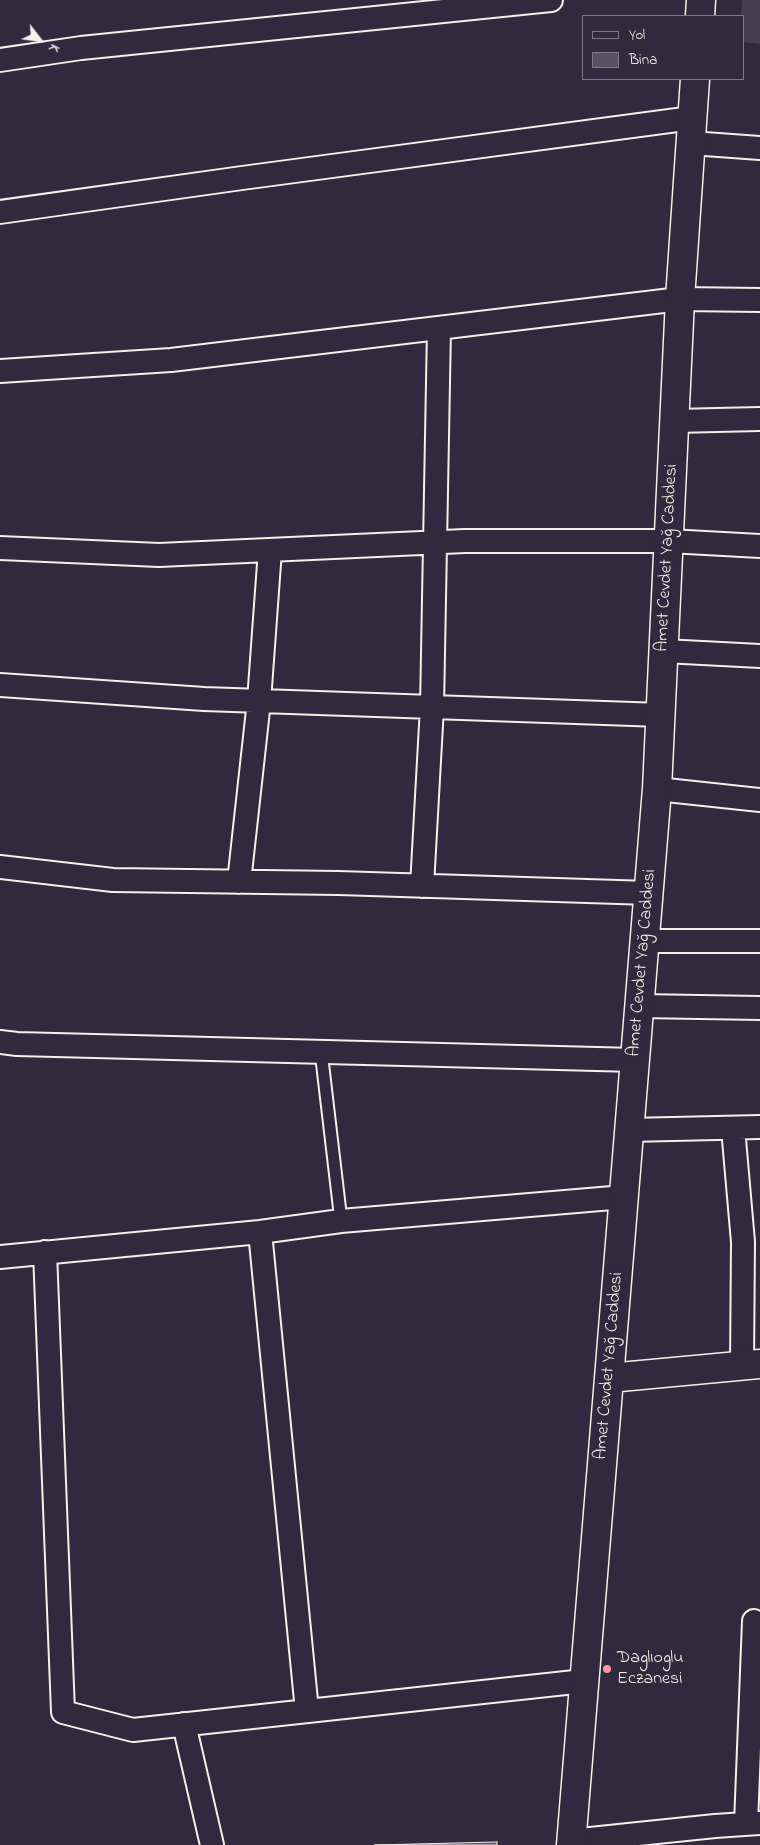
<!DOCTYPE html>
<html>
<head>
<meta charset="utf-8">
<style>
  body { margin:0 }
  #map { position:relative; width:760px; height:1845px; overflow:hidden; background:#2f2a3d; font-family:"Indie Flower",sans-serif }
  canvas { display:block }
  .legend { position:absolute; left:582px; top:15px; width:162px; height:65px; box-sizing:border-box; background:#2f2a3d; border:1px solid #7e7a81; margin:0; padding:6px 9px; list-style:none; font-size:15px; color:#f4f1e8 }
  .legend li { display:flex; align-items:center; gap:10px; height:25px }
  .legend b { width:25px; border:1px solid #7e7a81 }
  .north { position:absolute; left:15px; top:15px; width:50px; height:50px; -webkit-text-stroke:4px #2f2a3d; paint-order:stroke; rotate:120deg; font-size:14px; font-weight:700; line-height:20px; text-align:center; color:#f4f1e8 }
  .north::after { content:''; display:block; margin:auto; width:18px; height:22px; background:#f4f1e8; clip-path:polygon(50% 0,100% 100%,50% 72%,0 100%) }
</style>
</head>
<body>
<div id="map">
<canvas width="760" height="1845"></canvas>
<ul class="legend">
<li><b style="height:6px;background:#2f2a3d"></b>Yol</li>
<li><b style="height:14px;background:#56525f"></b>Bina</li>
</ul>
<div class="north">K</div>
</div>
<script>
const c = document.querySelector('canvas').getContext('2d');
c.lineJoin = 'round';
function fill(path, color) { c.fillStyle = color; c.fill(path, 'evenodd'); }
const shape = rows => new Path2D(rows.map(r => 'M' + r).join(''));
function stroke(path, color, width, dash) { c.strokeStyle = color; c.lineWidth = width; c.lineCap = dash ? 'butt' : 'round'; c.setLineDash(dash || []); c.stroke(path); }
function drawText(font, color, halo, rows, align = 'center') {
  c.font = font + ' "Indie Flower",sans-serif'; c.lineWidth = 4.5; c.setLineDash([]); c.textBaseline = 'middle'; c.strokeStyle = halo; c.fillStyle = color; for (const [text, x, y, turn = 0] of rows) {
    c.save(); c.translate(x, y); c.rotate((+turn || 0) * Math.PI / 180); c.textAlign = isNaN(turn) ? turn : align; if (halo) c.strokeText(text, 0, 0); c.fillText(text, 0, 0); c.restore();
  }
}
fill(shape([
  [742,0,760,0,760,44,744,42,744,16,741,16]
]), '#454050');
const building = shape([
  [497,1842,497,1845,374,1845,497,1842]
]);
fill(building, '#56525f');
stroke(building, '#f4f1e8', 1);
const service = shape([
  [321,1051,341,1221]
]);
const minor = shape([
  [0,60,81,48,551,0],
  [691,143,760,148],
  [0,212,242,178,692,118],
  [0,371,171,360,680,299,760,300],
  [674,421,760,419],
  [0,548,159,555,465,541,669,541,760,546],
  [664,651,760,656],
  [0,685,204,699,661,715],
  [657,789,760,800],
  [0,867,113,880,339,883,649,893],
  [239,882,259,701,270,550],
  [422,886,432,707,439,328],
  [645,941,760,941],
  [640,1006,760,1008],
  [0,1042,17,1044,635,1060],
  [733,1128,743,1242,742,1365],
  [629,1130,760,1127],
  [260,1232,307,1711],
  [45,1252,63,1712,133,1730,584,1681],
  [0,1257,260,1232,341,1221,624,1197],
  [184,1724,212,1845],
  [746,1824,754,1621],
  [571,1841,715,1826,760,1823]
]);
const secondary = shape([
  [700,16,701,0],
  [609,1378,760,1364],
  [571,1845,657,789,680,299,695,79]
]);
stroke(service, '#f4f1e8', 15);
stroke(minor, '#f4f1e8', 26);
stroke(secondary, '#f4f1e8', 31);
stroke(service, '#2f2a3d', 11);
stroke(minor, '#2f2a3d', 22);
stroke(secondary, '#2f2a3d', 28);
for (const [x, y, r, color] of [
  [607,1669,5,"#ff9aa2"]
]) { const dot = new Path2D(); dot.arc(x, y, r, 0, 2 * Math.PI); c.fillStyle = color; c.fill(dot); stroke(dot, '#2f2a3d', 2); }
drawText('18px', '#f4f1e8', '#2f2a3d', [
  ["Amet Cevdet Yağ Caddesi",668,558,-87],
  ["Amet Cevdet Yağ Caddesi",643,963,-85],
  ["Amet Cevdet Yağ Caddesi",610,1366,-85]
]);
drawText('18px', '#f4f1e8', '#2f2a3d', [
  ["Daglıoglu",617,1659],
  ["Eczanesi",617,1680]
], 'left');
</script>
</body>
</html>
